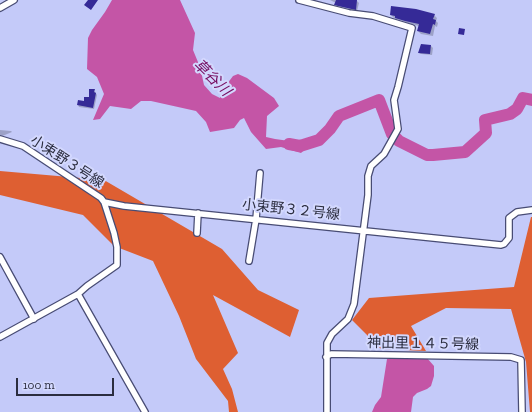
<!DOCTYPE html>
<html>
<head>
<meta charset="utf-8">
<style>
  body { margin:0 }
  #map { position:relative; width:532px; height:412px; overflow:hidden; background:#c4caf9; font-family:"Zilla Slab",serif }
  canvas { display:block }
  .scale { position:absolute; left:16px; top:378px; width:98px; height:18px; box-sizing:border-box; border:2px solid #2b2d3f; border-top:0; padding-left:5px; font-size:12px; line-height:14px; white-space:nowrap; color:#2b2d3f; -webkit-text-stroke:3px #d3d8fe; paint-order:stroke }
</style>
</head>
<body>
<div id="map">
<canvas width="532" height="412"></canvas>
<div class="scale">100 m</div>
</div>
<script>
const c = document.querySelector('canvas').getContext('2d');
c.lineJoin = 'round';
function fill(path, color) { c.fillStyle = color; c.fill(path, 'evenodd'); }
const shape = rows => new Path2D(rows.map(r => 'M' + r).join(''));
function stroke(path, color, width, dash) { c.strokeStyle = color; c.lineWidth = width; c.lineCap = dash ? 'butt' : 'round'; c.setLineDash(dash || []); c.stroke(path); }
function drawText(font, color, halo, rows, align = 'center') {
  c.font = font + ' "Zilla Slab","Noto Sans JP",serif'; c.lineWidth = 4; c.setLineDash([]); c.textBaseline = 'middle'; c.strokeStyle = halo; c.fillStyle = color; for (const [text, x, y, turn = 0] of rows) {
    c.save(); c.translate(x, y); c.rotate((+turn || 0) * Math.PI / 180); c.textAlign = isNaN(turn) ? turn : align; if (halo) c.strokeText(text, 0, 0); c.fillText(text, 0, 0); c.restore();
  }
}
fill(shape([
  [0,171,104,180,222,249,258,290,299,310,290,337,213,295,238,353,223,369,232,389,238,412,229,412,228,401,196,359,179,316,153,261,114,246,83,215,0,195],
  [531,217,532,217,532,412,530,412,526,362,511,309,446,308,411,326,426,351,381,349,352,320,369,298,514,287]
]), '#de5f32');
fill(shape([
  [112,0,180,0,195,33,193,50,200,67,204,85,212,94,220,98,224,88,233,76,238,74,247,78,274,98,279,106,267,116,266,137,275,139,304,143,308,146,301,153,281,147,266,149,251,132,244,118,240,120,234,128,210,132,206,122,196,111,151,101,141,101,131,109,110,106,100,119,93,120,104,94,97,77,87,69,88,38,92,30,105,12],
  [427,358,434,366,434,376,431,386,427,389,417,393,413,397,411,412,372,412,375,405,381,397,387,359]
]), '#c455a6');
fill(shape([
  [330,0,349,0,357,1,359,3,357,11,337,6,335,4,336,3],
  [391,15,434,15,437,18,436,21,438,23,437,27,435,26,433,36,421,34,418,31,419,26,408,23,394,18],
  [421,45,431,46,433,48,432,55,421,54,419,53],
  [94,90,97,95,94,109,79,107,78,105,78,101,85,102,90,99],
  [0,130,11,131,12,132,0,137]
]), '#0003');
stroke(shape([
  [289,144,300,146,319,140,330,129,339,116,379,100,392,134,399,141,427,155,433,155,465,152,486,133,485,120,510,114,517,109,523,98,532,100]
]), '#c455a6', 12);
fill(shape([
  [88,0,98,0,91,10,84,5],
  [336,0,357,0,356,10,334,5],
  [391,6,416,9,435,14,433,19,436,20,435,25,433,24,430,34,417,31,419,24,405,21,395,18,395,16,390,15],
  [459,28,465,29,464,35,458,34],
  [421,44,431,45,430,54,418,53],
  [89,89,95,89,94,92,96,93,93,108,77,105,78,100,84,101,84,97,89,97]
]), '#352a97');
const street = shape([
  [299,0,349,13,373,16,412,28,398,87,394,100,398,129,384,154,371,166,368,176,368,195,354,304,348,319,332,334,327,343,327,412],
  [0,8,14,0],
  [0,139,23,146,101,198,104,202,114,233,117,247,117,265,87,286,78,294,0,337],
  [104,202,124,206,501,245,504,244,509,238,509,218,517,212,532,210],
  [197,233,198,213],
  [0,257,34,319],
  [249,261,256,219,260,173],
  [78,294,145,412],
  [326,357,331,354,511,357,521,360,522,412]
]);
stroke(street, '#484c74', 8);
stroke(street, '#fff', 5.5);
drawText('14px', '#2b2d3f', '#d3d8fe', [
  ["小束野３号線",67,162,33],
  ["小束野３２号線",291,210,6],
  ["神出里１４５号線",423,344,1]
]);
drawText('italic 15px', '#760c60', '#d3d8fe', [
  ["草谷川",212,78,45]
]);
</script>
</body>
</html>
